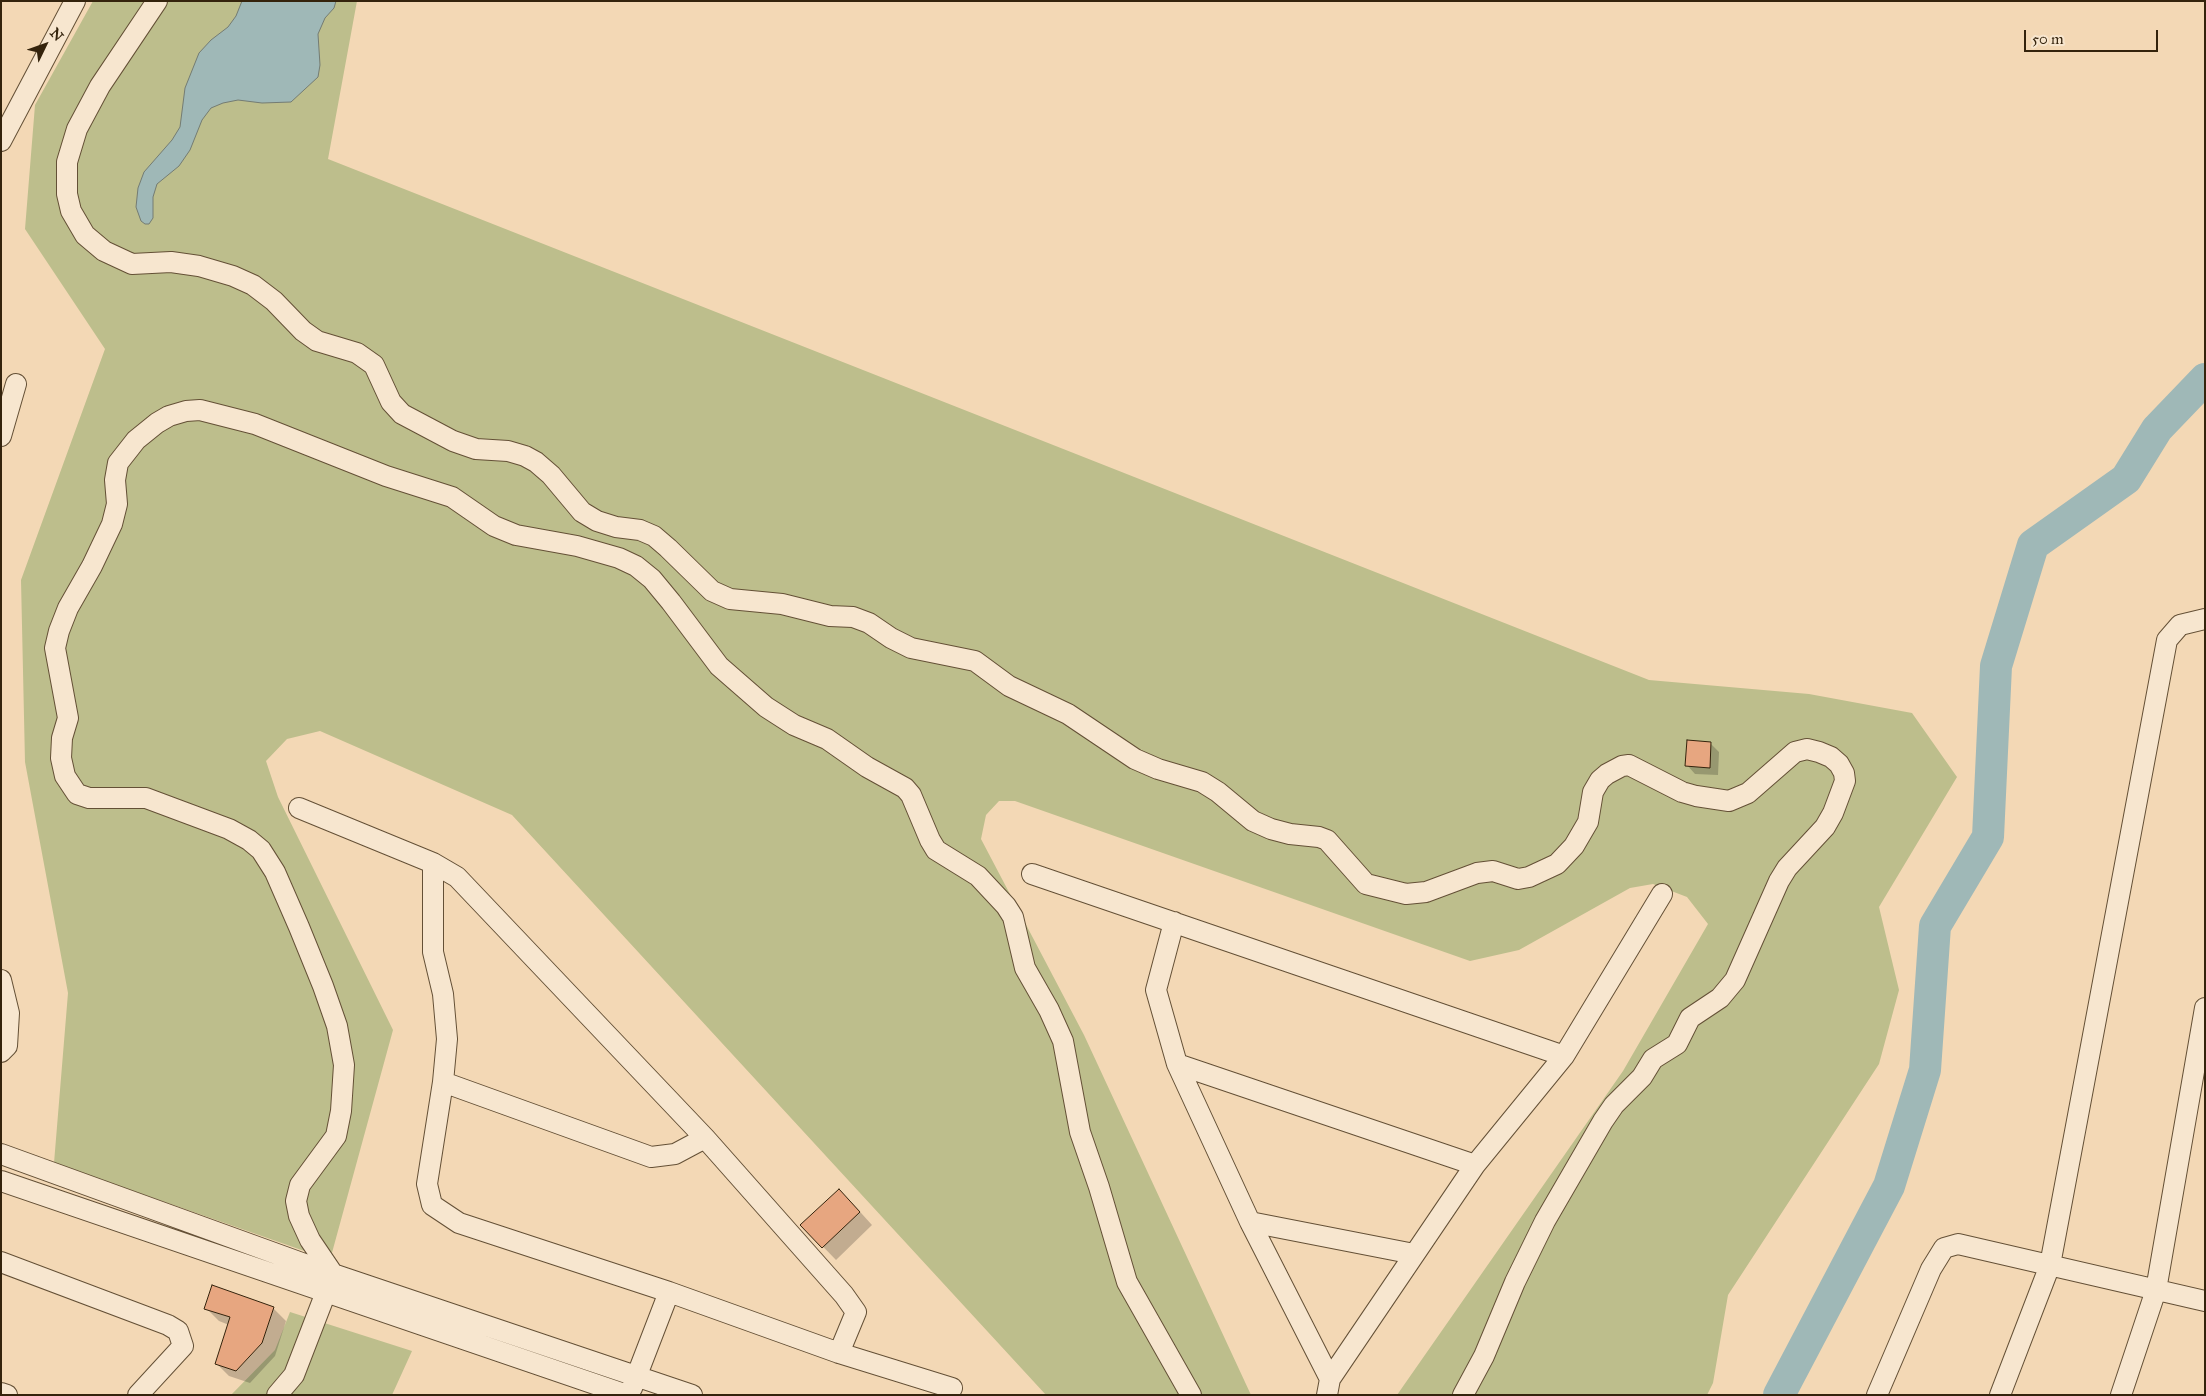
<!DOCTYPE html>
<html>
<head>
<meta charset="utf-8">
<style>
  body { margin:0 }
  #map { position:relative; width:2206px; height:1396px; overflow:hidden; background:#f3d8b5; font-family:"IM FELL Great Primer",serif }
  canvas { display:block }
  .frame { position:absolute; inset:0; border:2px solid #34230c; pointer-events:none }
  .north { position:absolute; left:20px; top:20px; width:50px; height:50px; -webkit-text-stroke:4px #f7e6cf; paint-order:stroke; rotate:48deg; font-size:14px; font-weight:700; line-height:20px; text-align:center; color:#34230c }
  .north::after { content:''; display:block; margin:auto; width:18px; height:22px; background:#34230c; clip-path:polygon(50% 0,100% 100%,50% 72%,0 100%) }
  .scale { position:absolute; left:2024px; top:30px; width:134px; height:22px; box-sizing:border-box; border:2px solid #34230c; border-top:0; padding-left:6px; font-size:15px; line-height:18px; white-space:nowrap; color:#34230c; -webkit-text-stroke:4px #f7e6cf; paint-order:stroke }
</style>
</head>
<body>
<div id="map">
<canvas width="2206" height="1396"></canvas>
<div class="frame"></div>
<div class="north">N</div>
<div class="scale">50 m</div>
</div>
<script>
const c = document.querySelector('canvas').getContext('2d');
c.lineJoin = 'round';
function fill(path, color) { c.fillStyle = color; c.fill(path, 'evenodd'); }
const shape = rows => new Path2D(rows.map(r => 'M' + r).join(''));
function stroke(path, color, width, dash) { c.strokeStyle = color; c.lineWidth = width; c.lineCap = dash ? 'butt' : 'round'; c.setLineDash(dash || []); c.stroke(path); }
fill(shape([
  [93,1,357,1,328,159,1649,680,1809,694,1912,713,1957,777,1879,907,1899,990,1879,1064,1728,1295,1713,1383,1707,1395,1397,1395,1623,1071,1708,924,1687,897,1653,884,1630,888,1519,950,1470,961,1015,801,999,801,986,815,981,839,1084,1035,1251,1395,1046,1395,512,815,320,731,287,739,266,761,278,797,393,1030,330,1260,54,1163,68,993,25,762,21,580,105,349,25,229,35,105],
  [290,1312,412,1351,392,1395,231,1395,275,1350]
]), '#bdbe8c');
const water = shape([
  [242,1,336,1,334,8,325,18,318,34,320,65,318,77,291,102,262,103,238,100,223,103,211,108,202,120,190,150,179,166,157,184,153,197,153,218,149,224,145,224,141,221,136,207,138,188,144,172,172,140,180,127,185,88,199,53,211,40,228,27,236,16,242,1]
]);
fill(water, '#9fb8b7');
stroke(water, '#747c73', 1);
fill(shape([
  [1710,743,1719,752,1718,775,1695,774,1687,765],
  [852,1203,872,1225,836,1260,802,1225],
  [206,1308,273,1308,286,1321,275,1356,250,1383,229,1376,216,1363,229,1325,219,1321]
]), '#0003');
stroke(shape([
  [1779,1395,1889,1186,1925,1070,1935,926,1988,837,1996,666,2033,545,2126,479,2157,429,2205,379]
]), '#9fb8b7', 32);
const building = shape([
  [1687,740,1711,742,1710,768,1685,766,1687,740],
  [839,1189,860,1212,822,1248,800,1225,839,1189],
  [212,1285,274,1307,262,1343,236,1371,215,1364,230,1317,204,1309,212,1285]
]);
fill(building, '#e7a680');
stroke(building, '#34230c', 1);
const minor = shape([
  [157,1,100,86,77,129,67,162,67,194,71,211,85,235,104,251,132,264,171,262,199,266,233,276,253,285,274,301,303,331,317,341,357,353,374,365,391,402,402,414,453,441,476,449,508,451,525,456,536,462,551,475,582,512,597,521,616,527,640,530,654,536,668,548,712,591,730,599,782,604,830,616,853,617,869,623,891,638,911,648,975,661,1009,686,1068,714,1135,759,1158,769,1202,782,1218,792,1253,821,1271,829,1290,834,1319,837,1327,840,1366,884,1406,894,1426,892,1477,873,1493,871,1518,879,1529,877,1557,864,1574,846,1588,822,1593,792,1600,780,1607,774,1622,766,1629,765,1682,792,1696,796,1729,801,1748,793,1795,752,1807,749,1819,752,1831,757,1839,764,1844,773,1845,781,1833,813,1825,827,1787,868,1779,881,1735,980,1720,998,1690,1018,1677,1044,1653,1059,1642,1077,1614,1105,1603,1121,1545,1221,1515,1282,1484,1356,1463,1395],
  [1,141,75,1],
  [1,436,16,384],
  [299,808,433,863,457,877,705,1138,844,1295,856,1312,839,1353],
  [433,863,433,952,443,994,447,1039,443,1082,427,1184,432,1205,459,1223,669,1292,839,1353,952,1388],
  [1032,874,1564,1056],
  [1174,922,1156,990,1177,1064,1250,1222,1330,1379],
  [1,980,9,1013,7,1046,1,1052],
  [1177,1064,1475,1165],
  [443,1082,651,1157,675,1154,705,1138],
  [1,1154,321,1270,692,1395],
  [1,1181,627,1395],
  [1250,1222,1414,1254],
  [1,1262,168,1325,178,1331,183,1346,138,1395],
  [632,1388,669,1292],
  [1,1393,7,1395],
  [277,1395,294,1375,333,1274,310,1240,299,1216,296,1201,300,1185,336,1136,341,1111,344,1065,337,1026,323,986,299,927,275,872,261,850,249,840,229,829,146,798,89,798,77,794,65,776,61,758,62,738,68,718,55,648,59,631,68,608,92,566,112,524,117,504,115,480,118,463,136,440,157,423,169,416,186,411,200,410,255,424,386,476,452,497,494,526,516,535,577,546,619,558,636,566,652,579,671,602,719,666,766,707,794,725,827,739,867,767,905,788,911,795,930,840,936,850,978,876,1006,906,1013,917,1025,968,1049,1010,1063,1041,1080,1132,1099,1187,1127,1282,1191,1395],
  [1327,1395,1330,1379,1475,1165,1564,1056,1662,894],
  [1877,1395,1931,1269,1944,1248,1958,1244,2205,1301],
  [2000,1395,2050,1265,2167,640,2180,625,2205,619],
  [2121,1395,2156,1290,2205,1008]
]);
stroke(minor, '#645036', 22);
stroke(minor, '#f7e6cf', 20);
</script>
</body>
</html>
